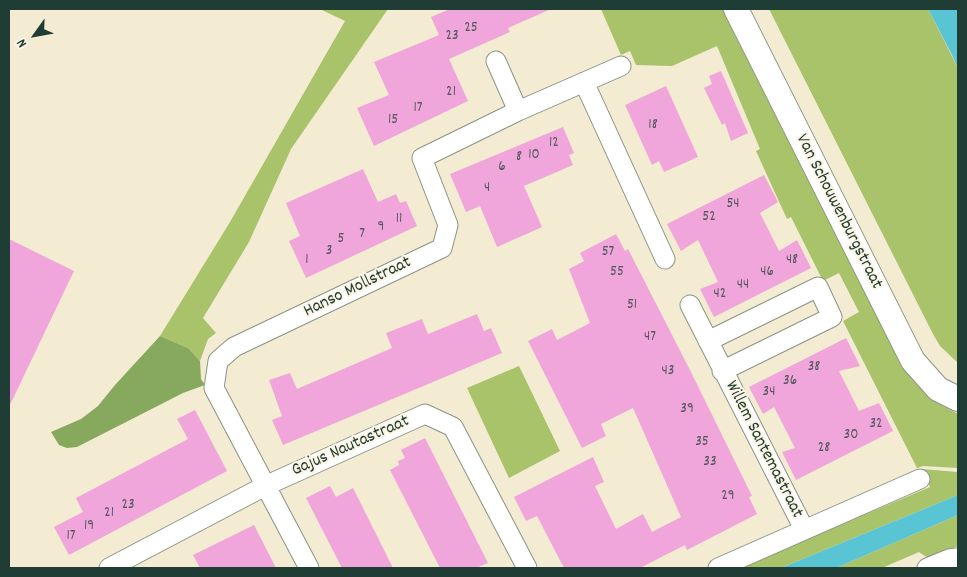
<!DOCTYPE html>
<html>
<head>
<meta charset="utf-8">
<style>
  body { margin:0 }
  #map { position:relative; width:967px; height:577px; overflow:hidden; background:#f4ebd3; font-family:Dekko,sans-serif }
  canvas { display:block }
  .frame { position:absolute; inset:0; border:10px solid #1f3d34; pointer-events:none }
  .north { position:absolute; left:10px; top:10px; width:50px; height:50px; -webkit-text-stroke:4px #fcf5e5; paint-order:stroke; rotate:238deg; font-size:14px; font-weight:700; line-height:20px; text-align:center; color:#1f3d34 }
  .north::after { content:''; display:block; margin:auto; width:18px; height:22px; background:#1f3d34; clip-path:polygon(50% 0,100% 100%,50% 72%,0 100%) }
</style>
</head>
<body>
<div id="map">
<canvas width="967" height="577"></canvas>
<div class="frame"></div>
<div class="north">N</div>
</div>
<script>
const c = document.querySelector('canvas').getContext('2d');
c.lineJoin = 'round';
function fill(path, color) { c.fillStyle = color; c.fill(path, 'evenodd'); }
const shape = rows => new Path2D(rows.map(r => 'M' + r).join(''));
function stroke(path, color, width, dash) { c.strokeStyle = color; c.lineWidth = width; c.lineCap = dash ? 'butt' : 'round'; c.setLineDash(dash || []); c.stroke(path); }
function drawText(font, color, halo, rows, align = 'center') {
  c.font = font + ' Dekko,sans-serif'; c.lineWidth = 4; c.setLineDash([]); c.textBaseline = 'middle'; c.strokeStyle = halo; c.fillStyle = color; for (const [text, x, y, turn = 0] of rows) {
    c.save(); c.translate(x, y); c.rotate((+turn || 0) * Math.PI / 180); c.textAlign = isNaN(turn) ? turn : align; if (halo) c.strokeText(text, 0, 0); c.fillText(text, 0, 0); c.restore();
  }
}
fill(shape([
  [320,9,388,9,291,149,249,242,203,318,216,333,208,339,200,361,188,348,160,336,230,222,345,21],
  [601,9,724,9,911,378,930,399,958,414,958,468,923,466,917,468,843,321,859,312,839,273,823,281,791,217,787,219,756,151,760,149,717,46,672,66,636,65,630,51,621,55],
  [769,9,928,9,958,68,958,363,940,346,933,334],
  [519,366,560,451,509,478,467,388],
  [922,469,958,472,958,495,781,568,739,568,930,487],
  [958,515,958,546,928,558,919,552,882,568,836,568]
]), '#a8c36a');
fill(shape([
  [160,336,188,348,200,361,201,379,205,385,183,393,77,447,67,448,59,445,51,432,81,419,98,406,115,385]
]), '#86a95e');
fill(shape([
  [928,9,958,9,958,68,952,55],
  [958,495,958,515,836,568,781,568]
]), '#59c4d3');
fill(shape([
  [450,9,551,9,508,28,510,32,449,59,468,101,374,146,357,108,389,95,374,62,439,35,431,17],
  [721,71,748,133,731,141,725,123,722,125,704,88,712,84,709,76],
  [666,86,698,157,664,172,659,161,652,165,625,105],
  [563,127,574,153,569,155,573,165,524,186,542,227,497,247,480,206,466,212,450,174],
  [363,169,378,202,396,194,400,203,406,201,417,226,306,278,289,241,300,236,286,203],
  [764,175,778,202,760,213,779,251,797,240,811,268,714,317,700,289,718,282,698,240,681,251,667,224],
  [616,234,625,251,628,249,690,370,752,496,749,497,757,514,687,550,685,545,640,568,564,568,537,516,526,521,514,497,593,457,604,482,595,486,616,529,643,514,652,532,681,517,633,408,601,424,606,436,582,448,528,341,552,329,557,340,590,323,569,269,584,261,580,253],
  [9,239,74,271,9,407],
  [477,314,484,331,491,328,502,353,283,445,272,420,282,416,269,380,290,373,297,389,392,348,386,333,422,319,428,334],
  [846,338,860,366,839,371,859,411,879,403,893,431,796,480,782,452,795,448,774,407,763,414,749,387],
  [195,410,227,471,69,555,54,527,83,512,76,498,188,439,177,419],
  [425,438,488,563,476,568,440,568,390,470,399,465,398,461,405,458,401,450],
  [330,486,336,497,353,488,393,568,342,568,306,498],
  [254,525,276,568,200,568,193,555]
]), '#f0a6db');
const minor = shape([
  [496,61,518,111],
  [584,82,665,259],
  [690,305,804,529],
  [708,341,818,287,832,317,722,371],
  [109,568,265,486,425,414,453,427,527,568],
  [309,568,214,388,218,361,234,347,442,248,448,225,422,158,518,111,621,66],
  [718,568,920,479],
  [927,568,949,559,956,558,958,561]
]);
const tertiary = shape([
  [736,9,913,361,938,389,958,399]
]);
stroke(minor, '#8a9484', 21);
stroke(tertiary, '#8a9484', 26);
stroke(minor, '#fff', 19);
stroke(tertiary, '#fff', 24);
drawText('15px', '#53575e', null, [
  ["25",471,29],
  ["23",452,37],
  ["21",451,93],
  ["17",418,109],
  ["15",393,121],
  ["18",653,126],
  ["12",554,144],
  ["10",534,156],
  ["8",519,158],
  ["6",502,168],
  ["4",487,189],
  ["54",733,205],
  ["52",709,218],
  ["11",399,220],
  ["9",381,228],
  ["7",362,235],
  ["5",341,240],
  ["3",329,252],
  ["57",608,253],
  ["1",307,261],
  ["48",792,261],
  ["55",617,273],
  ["46",767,273],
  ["44",743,286],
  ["42",720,295],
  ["51",632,306],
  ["47",650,338],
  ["38",814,368],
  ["43",668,372],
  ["36",790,382],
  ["34",769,393],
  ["39",687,410],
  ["32",876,425],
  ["30",851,436],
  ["35",702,443],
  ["28",824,449],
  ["33",710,463],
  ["29",728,497],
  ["23",128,506],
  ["21",109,514],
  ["19",89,527],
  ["17",71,537]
]);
drawText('18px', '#1f3d34', '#fcf5e5', [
  ["Van Schouwenburgstraat",838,212,63],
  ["Hanso Mollstraat",358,288,-26],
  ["Gajus Nautastraat",351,447,-24],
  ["Willem Santemastraat",763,450,63]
]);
</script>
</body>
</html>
